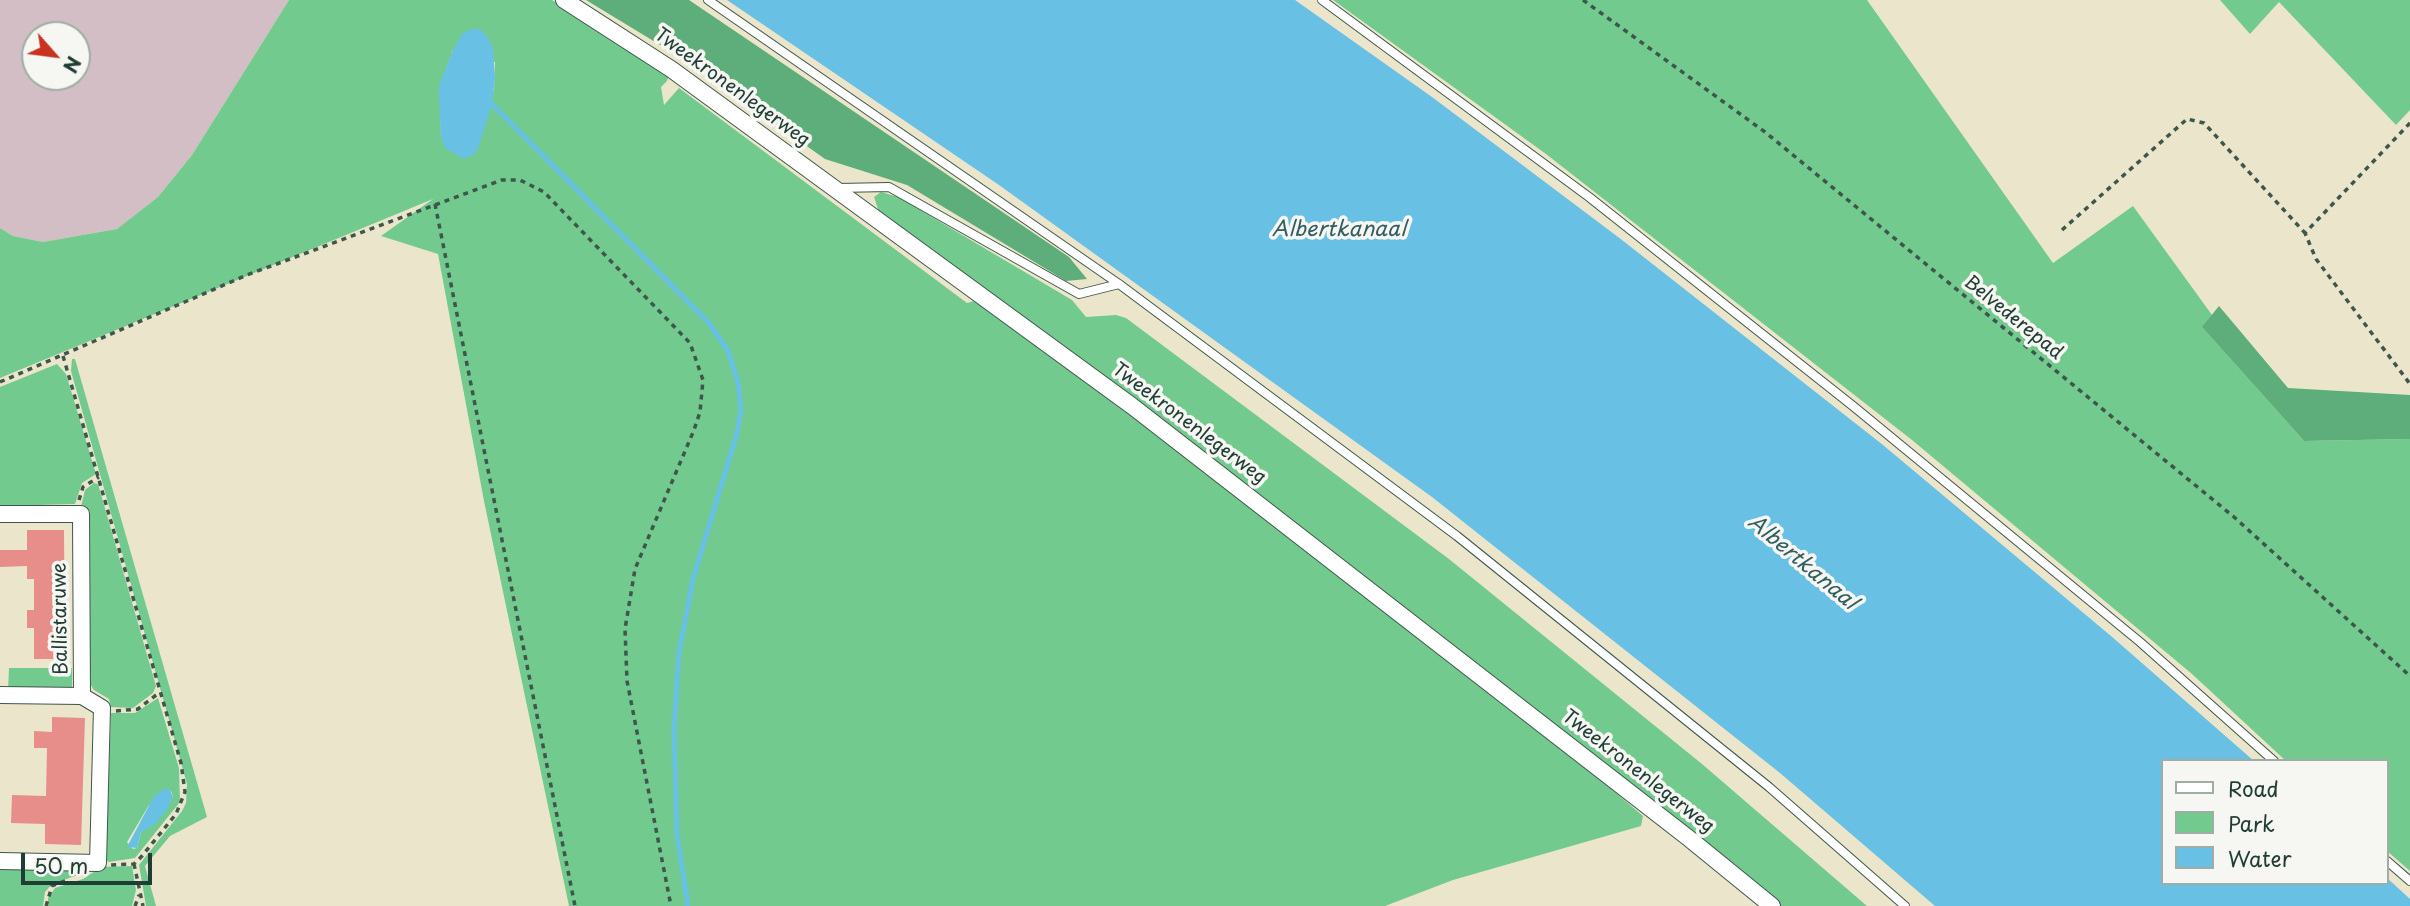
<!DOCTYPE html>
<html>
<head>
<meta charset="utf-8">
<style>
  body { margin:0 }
  #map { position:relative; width:2410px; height:906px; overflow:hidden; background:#ebe6cb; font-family:"Playpen Sans",sans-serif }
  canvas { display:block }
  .legend { position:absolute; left:2161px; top:759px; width:228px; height:126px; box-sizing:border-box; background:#f6f6f2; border:2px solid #a0aca6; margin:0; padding:9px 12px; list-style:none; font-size:21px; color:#1f3d34 }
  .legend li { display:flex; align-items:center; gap:14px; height:35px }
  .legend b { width:35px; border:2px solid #a0aca6 }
  .north { position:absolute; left:21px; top:21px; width:70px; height:70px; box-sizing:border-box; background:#f6f6f2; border:2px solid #a0aca6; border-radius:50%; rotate:118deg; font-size:19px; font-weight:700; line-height:28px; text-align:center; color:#1f3d34 }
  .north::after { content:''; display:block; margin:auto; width:24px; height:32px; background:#c8321e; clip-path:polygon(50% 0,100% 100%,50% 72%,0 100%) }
  .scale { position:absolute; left:21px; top:853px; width:131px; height:32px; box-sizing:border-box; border:4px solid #1f3d34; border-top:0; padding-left:9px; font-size:21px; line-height:24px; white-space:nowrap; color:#1f3d34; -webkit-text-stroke:5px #f6f6f2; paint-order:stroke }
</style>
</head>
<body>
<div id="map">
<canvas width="2410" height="906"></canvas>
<ul class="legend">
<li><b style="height:9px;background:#fff"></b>Road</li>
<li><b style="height:19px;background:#72ca8f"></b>Park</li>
<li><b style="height:19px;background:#68c0e5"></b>Water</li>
</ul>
<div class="north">N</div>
<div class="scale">50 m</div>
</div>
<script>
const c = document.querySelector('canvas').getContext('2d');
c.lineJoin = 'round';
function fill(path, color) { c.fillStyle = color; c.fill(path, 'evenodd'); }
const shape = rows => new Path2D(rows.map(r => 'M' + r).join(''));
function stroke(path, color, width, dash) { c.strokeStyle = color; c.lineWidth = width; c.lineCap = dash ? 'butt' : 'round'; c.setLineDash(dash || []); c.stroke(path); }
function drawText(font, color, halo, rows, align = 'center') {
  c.font = font + ' "Playpen Sans",sans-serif'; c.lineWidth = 7; c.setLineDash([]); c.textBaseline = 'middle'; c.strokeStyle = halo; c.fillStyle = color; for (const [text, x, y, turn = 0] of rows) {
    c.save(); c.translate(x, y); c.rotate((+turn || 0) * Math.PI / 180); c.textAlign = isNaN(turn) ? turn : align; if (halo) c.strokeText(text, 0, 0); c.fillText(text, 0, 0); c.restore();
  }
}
fill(shape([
  [0,0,289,0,192,155,158,197,117,229,43,242,13,236,0,228],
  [35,35,77,35,77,77,35,77]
]), '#d2bec4');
fill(shape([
  [289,0,552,0,653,55,671,69,667,81,661,87,664,105,679,88,967,303,974,301,1160,436,1589,770,1643,816,1641,826,1453,880,1385,906,569,906,484,501,438,254,381,236,433,199,0,378,0,228,13,236,43,242,117,229,158,197,192,155],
  [453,50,495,62,494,90,441,137,440,86],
  [1333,0,1867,0,2053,263,2133,206,2212,315,2203,328,2304,441,2410,439,2410,871,2387,851,2387,761,2286,761,2192,674,1912,440,1546,154],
  [2220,0,2410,0,2410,110,2396,125,2279,2,2250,34],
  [881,192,898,197,1072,300,1086,317,1116,315,1126,318,1449,559,1702,764,1867,906,1780,906,1695,836,880,215,874,197],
  [72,359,75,359,207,817,170,836,145,866,156,906,146,906,139,865,182,811,186,803,187,784,71,371],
  [57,364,66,374,96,474,82,483,75,504,0,506,0,387],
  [94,483,98,484,156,686,153,693,133,708,111,707,109,699,94,690,90,684,89,518,81,507,85,490],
  [9,668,72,668,72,687,8,691],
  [158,698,179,768,180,802,135,858,109,862,106,860,111,713,135,713],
  [171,791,173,797,141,832,137,848,133,849,127,842,149,805],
  [0,867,85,869,81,874,52,884,45,892,43,906,0,906],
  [101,867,132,866,136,890,132,906,48,906,48,898,55,888,83,879]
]), '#72ca8f');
fill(shape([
  [586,0,689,0,1069,257,1087,279,1066,281,907,185,825,159,693,65],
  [2219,306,2288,388,2410,395,2410,439,2304,441,2202,327]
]), '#5dae7a');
fill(shape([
  [727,0,1295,0,1432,97,1622,240,1883,445,2111,636,2254,761,2163,761,2163,883,2387,883,2387,878,2410,899,2410,906,1935,906,1780,773,1432,497,999,185],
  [471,29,480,29,487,36,493,48,495,78,492,104,478,149,473,155,464,159,445,148,441,137,439,99,439,86,453,50,462,34],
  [169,788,173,797,166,811,154,825,141,832,137,848,127,847,153,798,162,790]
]), '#68c0e5');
stroke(shape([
  [492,104,709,323,728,351,738,382,741,411,737,433,693,579,679,652,674,731,677,835,688,906]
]), '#68c0e5', 5);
fill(shape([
  [27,530,64,530,65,659,34,659,34,628,27,628,27,610,34,610,34,579,27,579,27,566,0,567,0,550,27,550],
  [52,717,85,718,81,845,45,844,45,824,11,823,12,795,46,796,47,748,34,748,34,731,52,732]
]), '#e78d8a');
const service = shape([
  [708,0,1119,284,1457,536,1769,787,1905,906],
  [1322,0,1589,197,1853,406,2140,642,2274,761],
  [838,188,889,187,1079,294,1119,284],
  [2387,861,2410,881]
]);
const minor = shape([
  [564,0,671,69,1132,406,1691,840,1772,906],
  [0,514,81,514,82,696],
  [0,695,82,696,102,708,98,863,0,861]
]);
stroke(service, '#3e564b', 10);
stroke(minor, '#3e564b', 18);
stroke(shape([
  [1583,0,1765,132,2234,517,2410,676],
  [2410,123,2305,233,2316,259,2410,384],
  [435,204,575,906],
  [2062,230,2187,119,2204,123,2305,233],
  [63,356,181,763,185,792,176,814,142,856,134,864,111,865],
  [0,382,247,275,502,180,520,180,544,192,690,343,703,380,700,412,694,430,635,569,625,629,627,681,671,906],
  [79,500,83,487,99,477],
  [116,711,138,709,160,692],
  [134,864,143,906],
  [46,906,52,886,67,880],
  [135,906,139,895]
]), '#3e564b', 3.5, [5, 5]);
stroke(service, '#fff', 8);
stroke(minor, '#fff', 16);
drawText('19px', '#1f3d34', '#f6f6f2', [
  ["Tweekronenlegerweg",732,88,36],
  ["Belvederepad",2013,318,39],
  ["Tweekronenlegerweg",1189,424,37],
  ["Ballistaruwe",61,619,-91],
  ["Tweekronenlegerweg",1638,772,38]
]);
drawText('italic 21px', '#315e60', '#f6f6f2', [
  ["Albertkanaal",1339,230],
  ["Albertkanaal",1802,563,40]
]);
</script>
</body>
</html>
